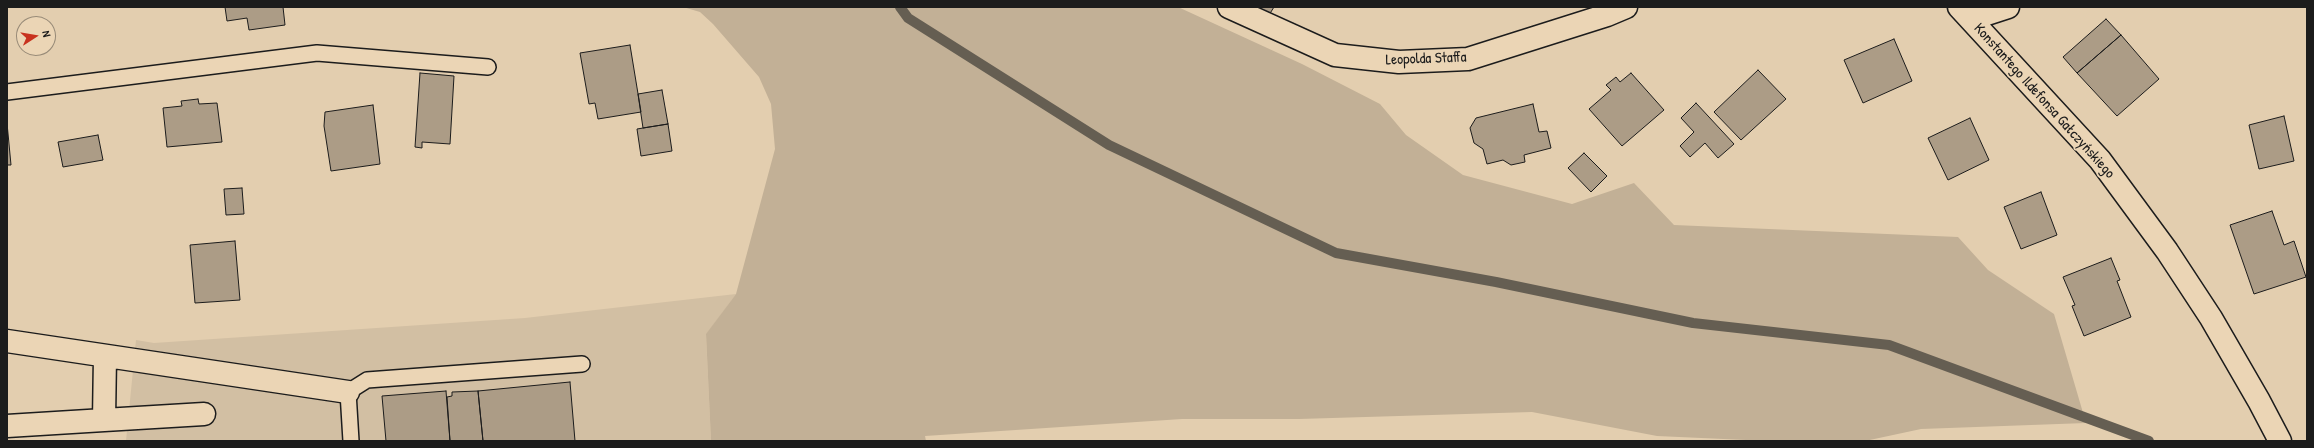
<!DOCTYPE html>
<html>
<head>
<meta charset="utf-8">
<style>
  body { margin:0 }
  #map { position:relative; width:2314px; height:448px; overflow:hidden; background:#e3ceaf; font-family:"Patrick Hand",sans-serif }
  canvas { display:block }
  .frame { position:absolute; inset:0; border:8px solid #1c1c1c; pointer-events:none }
  .north { position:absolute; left:16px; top:16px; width:40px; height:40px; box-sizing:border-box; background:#ebd5b5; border:1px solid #988b78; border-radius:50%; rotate:78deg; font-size:11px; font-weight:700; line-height:16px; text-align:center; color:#1c1c1c }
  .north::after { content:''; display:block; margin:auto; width:14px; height:18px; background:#c8321e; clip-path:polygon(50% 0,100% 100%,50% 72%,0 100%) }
</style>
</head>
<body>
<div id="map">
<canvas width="2314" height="448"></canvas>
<div class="frame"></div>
<div class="north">N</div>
</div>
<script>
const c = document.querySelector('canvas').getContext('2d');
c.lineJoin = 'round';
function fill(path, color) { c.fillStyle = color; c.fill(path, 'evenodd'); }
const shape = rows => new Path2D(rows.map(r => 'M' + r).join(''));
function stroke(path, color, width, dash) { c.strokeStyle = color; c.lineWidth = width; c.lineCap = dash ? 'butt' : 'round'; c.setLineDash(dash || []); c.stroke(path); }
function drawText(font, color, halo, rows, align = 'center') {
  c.font = font + ' "Patrick Hand",sans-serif'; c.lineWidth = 3.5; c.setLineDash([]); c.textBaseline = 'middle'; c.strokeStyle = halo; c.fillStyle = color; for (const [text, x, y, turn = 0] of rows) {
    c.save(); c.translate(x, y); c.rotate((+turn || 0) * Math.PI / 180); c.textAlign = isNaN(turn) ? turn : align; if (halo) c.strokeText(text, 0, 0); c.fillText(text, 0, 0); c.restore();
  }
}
fill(shape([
  [736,294,706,335,711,441,126,441,136,340,154,343,525,318]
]), '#d2bfa3');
fill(shape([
  [683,7,1178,7,1302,64,1380,104,1406,135,1463,175,1572,204,1634,183,1674,225,1958,237,1988,270,2054,314,2086,423,1921,429,1865,441,1768,441,1657,436,1532,412,1299,419,1182,419,925,436,926,441,711,441,706,334,736,294,775,149,771,104,759,77,713,24,700,12]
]), '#c2b096');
stroke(shape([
  [900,7,908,18,1109,145,1336,253,1496,282,1693,323,1889,345,2149,441]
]), '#655e52', 10);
const building = shape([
  [225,7,283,7,285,25,249,30,247,18,227,21,225,7],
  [1256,7,1274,7,1269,15,1256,7],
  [2106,19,2121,35,2077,73,2063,57,2106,19],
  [2121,35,2159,79,2117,116,2077,73,2121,35],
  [1894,39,1912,81,1863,103,1844,60,1894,39],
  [630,45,641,112,598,119,595,103,589,104,580,53,630,45],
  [1758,70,1786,99,1741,140,1714,112,1758,70],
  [420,73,454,76,450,144,422,142,422,148,415,147,420,73],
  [1631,73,1664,110,1622,146,1589,109,1611,90,1606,85,1616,77,1620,82,1631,73],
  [662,90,668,124,643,128,638,94,662,90],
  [198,99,199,104,217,103,222,142,167,147,163,108,182,106,181,101,198,99],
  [1696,103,1734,144,1718,158,1705,143,1690,157,1680,146,1694,132,1681,118,1696,103],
  [1533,104,1539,132,1547,131,1551,148,1524,155,1525,162,1511,165,1503,160,1487,164,1483,149,1474,143,1470,128,1476,118,1533,104],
  [373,105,380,164,331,171,324,126,325,112,373,105],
  [2284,116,2294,161,2259,169,2249,125,2284,116],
  [1970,118,1989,160,1948,180,1928,138,1970,118],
  [7,123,11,165,7,165,7,123],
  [668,124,672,151,641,156,637,129,668,124],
  [98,135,103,160,63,167,58,142,98,135],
  [1584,153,1607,176,1591,192,1568,168,1584,153],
  [242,188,244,214,226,215,224,189,242,188],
  [2041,192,2057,235,2021,249,2004,207,2041,192],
  [2272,211,2284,245,2294,241,2306,277,2254,294,2230,225,2272,211],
  [235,241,240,300,195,303,190,245,235,241],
  [2111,258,2120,280,2117,281,2131,317,2084,336,2072,306,2075,305,2063,277,2111,258],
  [570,382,575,441,483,441,478,391,570,382],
  [446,391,450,441,386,441,382,396,446,391],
  [478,391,483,441,450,441,447,397,452,396,452,392,478,391]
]);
fill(building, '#ac9c86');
stroke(building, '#1c1c1c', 1);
const service = shape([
  [7,92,317,53,488,67],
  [351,441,348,392,367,380,582,364]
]);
const minor = shape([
  [1229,7,1335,55,1399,62,1468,59,1607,15,1626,7],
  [1959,7,2100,160,2167,251,2211,318,2259,401,2280,441],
  [1971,19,2008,7],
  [7,341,348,392],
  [105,356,104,420,204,414],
  [7,426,104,420]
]);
stroke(service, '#1c1c1c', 18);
stroke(minor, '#1c1c1c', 25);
stroke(service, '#ebd5b5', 15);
stroke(minor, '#ebd5b5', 22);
drawText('15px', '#1c1c1c', '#ebd5b5', [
  ["Leopolda Staffa",1426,59,-2],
  ["Konstantego Ildefonsa Gałczyńskiego",2044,101,48]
]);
</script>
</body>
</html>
